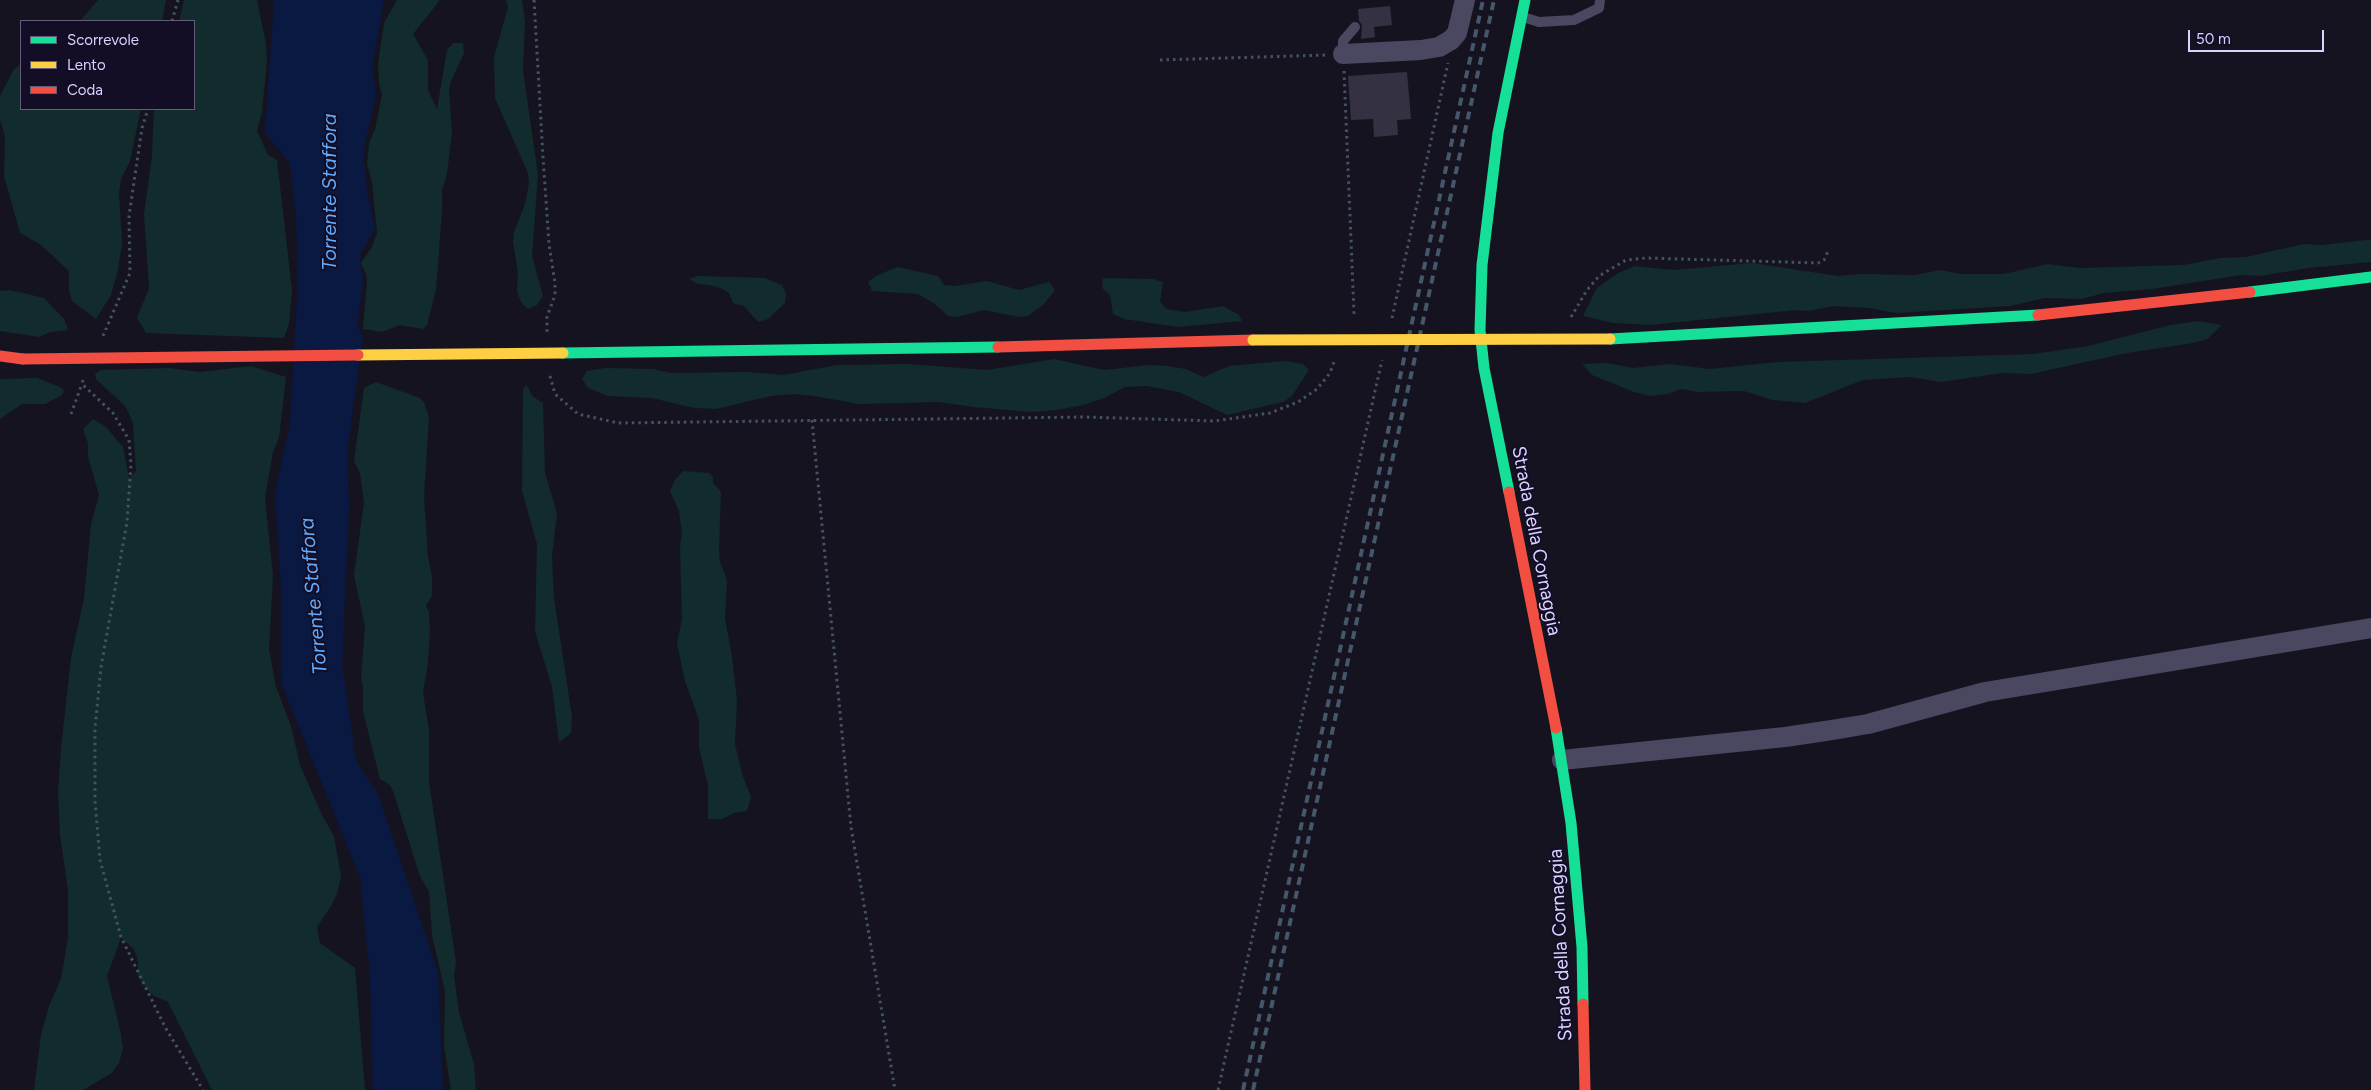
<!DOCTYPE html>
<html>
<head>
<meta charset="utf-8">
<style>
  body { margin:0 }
  #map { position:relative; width:2371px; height:1090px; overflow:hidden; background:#161320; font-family:Figtree,sans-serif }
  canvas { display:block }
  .legend { position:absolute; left:20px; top:20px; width:175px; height:90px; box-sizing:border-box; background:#130e25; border:1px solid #635c7c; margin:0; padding:6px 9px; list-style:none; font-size:15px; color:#dad2ff }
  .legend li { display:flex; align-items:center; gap:10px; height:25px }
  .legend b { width:25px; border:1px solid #635c7c }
  .scale { position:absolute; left:2188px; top:30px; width:136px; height:22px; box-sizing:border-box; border:2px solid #dad2ff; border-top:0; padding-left:6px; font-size:15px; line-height:18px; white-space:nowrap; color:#dad2ff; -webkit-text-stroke:4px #130e25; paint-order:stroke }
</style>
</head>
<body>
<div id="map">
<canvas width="2371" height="1090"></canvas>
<ul class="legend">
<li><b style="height:6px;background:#16e098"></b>Scorrevole</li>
<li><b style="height:6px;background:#ffcf43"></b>Lento</li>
<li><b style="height:6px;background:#f24e42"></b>Coda</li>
</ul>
<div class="scale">50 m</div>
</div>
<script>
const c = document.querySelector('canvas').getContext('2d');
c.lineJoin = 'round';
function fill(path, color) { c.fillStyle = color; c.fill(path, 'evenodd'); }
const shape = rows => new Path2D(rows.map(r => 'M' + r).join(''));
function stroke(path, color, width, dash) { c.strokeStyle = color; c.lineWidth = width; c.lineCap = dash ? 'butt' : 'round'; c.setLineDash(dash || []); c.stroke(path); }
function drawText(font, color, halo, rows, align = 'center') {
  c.font = font + ' Figtree,sans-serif'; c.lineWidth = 4; c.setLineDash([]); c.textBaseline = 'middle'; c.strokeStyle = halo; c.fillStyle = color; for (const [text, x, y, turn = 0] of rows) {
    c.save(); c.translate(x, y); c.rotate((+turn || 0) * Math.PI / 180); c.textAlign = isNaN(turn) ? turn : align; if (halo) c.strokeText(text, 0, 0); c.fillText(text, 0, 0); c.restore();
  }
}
fill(shape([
  [98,0,166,0,162,21,80,21],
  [184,0,257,0,266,44,267,61,262,112,257,131,268,155,277,160,292,290,289,324,284,338,146,333,137,318,149,288,144,214,152,156,154,109,194,109,194,21,179,21],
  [397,0,440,0,413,34,428,60,428,90,437,109,447,50,453,43,463,43,464,53,451,81,449,91,452,132,447,174,442,190,442,211,436,290,427,325,423,329,400,325,382,332,363,329,367,280,366,274,361,263,372,247,377,233,372,182,367,164,369,143,375,129,382,95,379,83,378,64,384,23],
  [506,0,522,0,525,22,523,70,538,175,532,256,543,296,537,305,528,309,521,302,517,292,518,273,513,242,514,232,525,204,529,183,528,173,495,98,494,57,508,7],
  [21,64,21,109,141,109,130,161,121,179,119,193,122,243,118,270,111,295,96,319,72,301,69,290,69,271,40,244,20,233,4,176,5,136,0,120,0,96,14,69],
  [2366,240,2371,240,2371,262,2309,268,2260,276,2241,275,2152,289,2104,293,2082,299,2045,298,2010,306,1897,313,1869,308,1833,306,1808,311,1796,310,1650,325,1613,323,1583,316,1597,288,1618,273,1635,266,1673,270,1753,263,1838,276,1860,274,1915,275,1941,270,1960,274,2004,274,2047,264,2080,268,2183,265,2221,258,2246,257,2304,244,2321,245],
  [897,267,938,276,944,285,954,286,987,281,1019,290,1049,282,1055,290,1044,304,1028,316,1019,317,984,310,957,317,948,316,935,304,918,294,872,291,868,282,876,276],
  [698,276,765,278,782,285,786,294,785,303,768,319,758,322,744,306,733,303,729,293,721,288,710,285,698,284,689,279],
  [1103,278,1153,279,1163,282,1160,302,1167,309,1185,312,1223,306,1239,315,1242,321,1178,327,1124,319,1113,314,1110,295,1102,288],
  [10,290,44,298,64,319,68,330,50,332,39,337,0,331,0,291],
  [2198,321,2222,325,2207,339,2193,343,2127,353,2031,374,2002,373,1941,382,1910,377,1863,380,1805,403,1773,400,1744,391,1697,392,1682,389,1667,394,1650,396,1634,392,1592,375,1582,364,1607,363,1633,368,1670,364,1710,369,1777,362,2033,354,2088,346,2170,325],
  [1054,359,1104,370,1148,365,1168,366,1186,369,1203,377,1229,366,1284,361,1303,364,1309,370,1292,396,1283,402,1227,415,1179,392,1146,386,1125,387,1104,398,1083,405,1057,410,1031,412,974,407,938,402,859,404,814,396,794,394,771,396,716,409,694,408,652,398,608,396,588,388,582,379,587,371,605,368,653,369,671,373,748,372,784,375,836,365,908,364,987,370],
  [251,366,286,377,279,438,273,452,265,498,273,576,269,649,276,687,291,726,300,765,322,815,334,836,341,876,337,894,331,906,317,927,320,943,355,968,365,1090,212,1090,168,1002,154,996,145,987,138,976,138,961,134,949,121,938,107,976,121,1034,123,1048,119,1063,112,1073,83,1090,34,1090,41,1035,49,1006,61,979,68,937,68,890,60,835,58,793,61,748,71,658,84,598,91,524,99,495,88,456,88,443,83,429,93,419,106,427,123,447,129,478,136,471,133,423,126,407,96,379,95,374,101,370,169,368,200,372],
  [37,378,58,386,64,390,62,395,45,404,22,404,0,419,0,379],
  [376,382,420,398,424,403,429,417,424,497,428,556,432,578,432,596,426,606,429,612,430,630,428,663,423,693,429,730,429,782,456,962,454,975,459,1013,474,1064,476,1090,451,1090,444,1046,445,991,432,935,429,892,420,876,393,791,390,785,380,779,363,711,363,687,361,677,365,627,354,575,364,503,360,473,354,461,364,388],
  [527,385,532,396,543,403,545,473,557,513,552,556,554,598,572,717,571,733,559,742,552,687,535,631,537,544,522,491,523,389],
  [683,471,709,473,713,477,713,483,721,492,719,549,720,562,727,580,725,618,732,657,737,700,735,744,742,774,751,797,747,811,734,813,722,819,708,819,708,786,699,747,699,720,685,681,677,643,682,619,680,546,682,533,679,511,670,491,675,480]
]), '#122b2d');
fill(shape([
  [274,0,384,0,372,68,376,96,363,152,367,191,375,228,360,255,363,284,357,324,363,336,347,453,349,509,342,664,356,761,379,796,438,972,443,1090,373,1090,370,977,360,877,282,685,281,589,275,493,290,423,298,280,296,217,290,163,265,133]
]), '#091941');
fill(shape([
  [1390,6,1392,25,1374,27,1375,37,1361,39,1362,25,1359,21,1358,9],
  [1407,72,1411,119,1397,120,1398,135,1374,137,1373,119,1351,120,1348,76]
]), '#343142');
stroke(shape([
  [534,0,543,157,549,244,555,283,555,295,547,317,547,332],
  [172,21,178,0],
  [1160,60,1327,55],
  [1344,71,1354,313,1353,317],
  [1571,317,1587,290,1599,276,1626,260,1646,258,1818,263,1824,260,1829,249],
  [1392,318,1448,63],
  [103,336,130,273,129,216,142,128,148,109],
  [550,376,555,394,578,414,618,423,1085,417,1215,421,1270,413,1298,402,1317,389,1330,373,1334,362],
  [83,380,82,384,113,413,129,440,131,464,127,522,101,667,95,728,95,801,100,860,121,937,165,1027,203,1090],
  [71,414,82,384],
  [812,420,851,827,895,1090],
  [1218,1090,1382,360]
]), '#455261', 3, [2.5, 4]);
stroke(shape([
  [1523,17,1539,22,1574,20,1599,8,1600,0],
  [1343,54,1343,41,1355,27]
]), '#4a4861', 10);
stroke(shape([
  [1343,54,1421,50,1439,47,1451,40,1457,33,1465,0],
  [1562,760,1785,737,1832,730,1868,724,1985,692,2371,628]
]), '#4a4861', 20);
stroke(shape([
  [2250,292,2371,277],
  [1610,339,2038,315],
  [563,353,998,347],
  [1509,492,1484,368,1480,330,1482,265,1498,133,1525,0],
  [1556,728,1571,823,1582,947,1583,1004]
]), '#16e098', 11);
stroke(shape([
  [2038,315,2250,292],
  [998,347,1253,340],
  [0,356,23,359],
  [1509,492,1556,728],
  [1583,1004,1585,1090]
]), '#f24e42', 11);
stroke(shape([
  [1243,1090,1483,0],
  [1253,1090,1494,0]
]), '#44576b', 4, [8, 6]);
stroke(shape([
  [1253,340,1610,339],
  [358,355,563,353]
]), '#ffcf43', 11);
stroke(shape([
  [23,359,358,355]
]), '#f24e42', 11);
drawText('19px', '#dad2ff', '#130e25', [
  ["Strada della Cornaggia",1536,541,79],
  ["Strada della Cornaggia",1561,945,-93]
]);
drawText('italic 20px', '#60abff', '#130e25', [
  ["Torrente Staffora",330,192,-90],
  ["Torrente Staffora",314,596,-95]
]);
</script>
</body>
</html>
